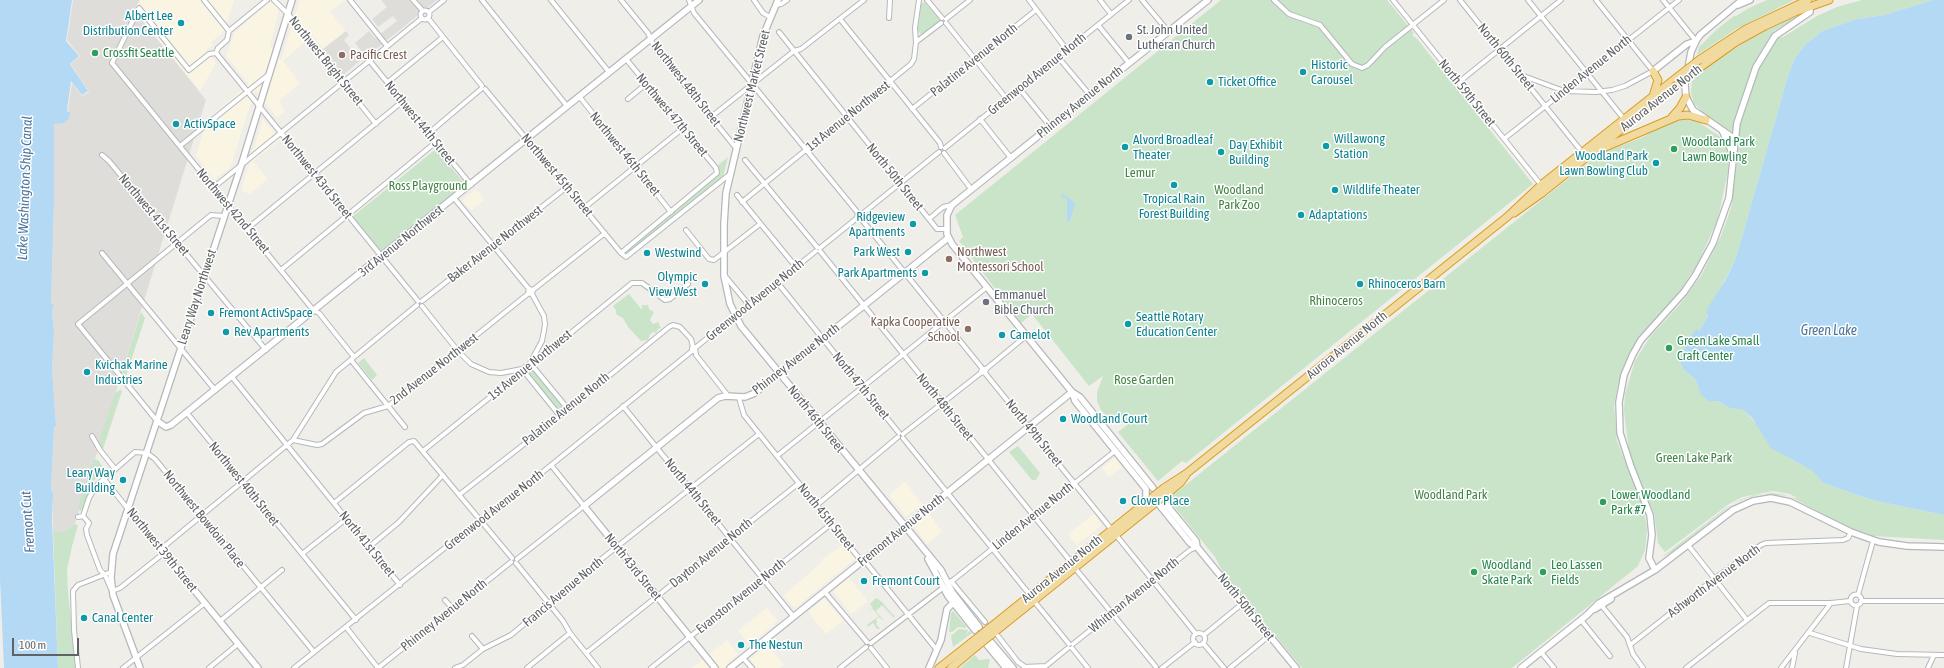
<!DOCTYPE html>
<html>
<head>
<meta charset="utf-8">
<style>
  body { margin:0 }
  #map { position:relative; width:1944px; height:668px; overflow:hidden; background:#f0eee9; font-family:"Asap Condensed",sans-serif }
  canvas { display:block }
  .scale { position:absolute; left:12px; top:638px; width:67px; height:18px; box-sizing:border-box; border:2px solid #606366; border-top:0; padding-left:5px; font-size:12px; line-height:14px; white-space:nowrap; color:#606366; -webkit-text-stroke:3px #fff; paint-order:stroke }
</style>
</head>
<body>
<div id="map">
<canvas width="1944" height="668"></canvas>
<div class="scale">100 m</div>
</div>
<script>
const c = document.querySelector('canvas').getContext('2d');
c.lineJoin = 'round';
function fill(path, color) { c.fillStyle = color; c.fill(path, 'evenodd'); }
const shape = rows => new Path2D(rows.map(r => 'M' + r).join(''));
function stroke(path, color, width, dash) { c.strokeStyle = color; c.lineWidth = width; c.lineCap = dash ? 'butt' : 'round'; c.setLineDash(dash || []); c.stroke(path); }
function drawText(font, color, halo, rows, align = 'center') {
  c.font = font + ' "Asap Condensed",sans-serif'; c.lineWidth = 3; c.setLineDash([]); c.textBaseline = 'middle'; c.strokeStyle = halo; c.fillStyle = color; for (const [text, x, y, turn = 0] of rows) {
    c.save(); c.translate(x, y); c.rotate((+turn || 0) * Math.PI / 180); c.textAlign = isNaN(turn) ? turn : align; if (halo) c.strokeText(text, 0, 0); c.fillText(text, 0, 0); c.restore();
  }
}
fill(shape([
  [140,0,234,0,224,31,211,42,213,45,206,50,216,63,200,91,134,10],
  [300,0,344,0,330,12,346,31,323,49,312,36,283,61,300,83,280,100,279,102,285,111,277,118,255,90,230,168,214,179,196,156,207,120,249,84,226,56,235,32,268,3,273,3,279,10,270,46,281,60],
  [263,119,280,140,253,161,267,179,250,194,241,191],
  [476,189,484,200,472,210,462,201],
  [1115,458,1122,467,1109,477,1102,468],
  [905,482,922,504,906,517,889,495],
  [929,514,942,531,927,544,914,526],
  [1094,514,1102,525,1077,545,1068,534],
  [844,544,856,558,795,608,783,596,822,562,821,560],
  [849,578,868,601,851,614,833,591],
  [824,598,843,621,826,634,808,612],
  [767,608,778,621,750,645,738,631],
  [727,640,738,654,727,664,730,668,692,668],
  [768,645,784,665,780,668,757,668,750,659]
]), '#faf5e3');
fill(shape([
  [73,0,140,0,134,10,206,100,75,524,63,532,53,531,53,494,51,489,54,427,56,426,52,369,54,331,52,312,54,305,51,305,54,202,54,123,70,112,68,110,72,83,82,96,89,92,71,64,80,56,67,40],
  [381,0,437,0,366,57,355,43,369,31,375,38,397,21,393,16,378,27,372,19,387,7]
]), '#dfddda');
fill(shape([
  [346,31,349,35,344,40,360,61,343,75,323,49]
]), '#dfddd7');
fill(shape([
  [1221,0,1387,0,1414,33,1412,35,1418,40,1533,184,1186,463,1182,461,1158,481,1118,432,1128,424,1110,420,1101,410,1097,401,1097,392,1103,376,1089,386,1032,314,1021,323,959,241,963,237,955,215],
  [1767,0,1794,0,1736,29,1697,55,1699,47,1716,30,1734,16,1736,16,1749,8],
  [1862,0,1933,0,1884,15,1857,19,1822,31,1805,45,1795,58,1788,76,1736,258,1701,328,1699,331,1696,330,1685,347,1679,360,1684,370,1695,379,1708,401,1718,401,1730,408,1743,410,1791,459,1814,471,1823,483,1872,500,1944,515,1944,540,1873,536,1848,525,1877,538,1851,529,1789,496,1764,494,1750,497,1734,503,1672,552,1662,557,1726,508,1740,500,1754,495,1772,493,1781,494,1799,499,1790,494,1773,491,1742,497,1729,504,1665,552,1658,543,1654,513,1637,475,1629,451,1624,411,1625,394,1635,361,1650,337,1681,303,1701,276,1721,236,1731,208,1740,137,1703,113,1694,103,1691,93,1692,81,1708,66,1747,41,1778,24,1795,16,1796,18,1774,31,1768,40,1783,37,1817,16,1837,7],
  [924,2,938,18,939,21,922,35,917,30,919,24,921,4],
  [1678,119,1697,121,1722,138,1729,154,1728,170,1718,219,1698,263,1677,296,1641,334,1628,357,1618,384,1614,407,1617,441,1643,506,1647,529,1645,550,1638,566,1512,668,1302,668,1223,572,1215,557,1168,499,1599,154,1641,138,1665,124],
  [436,149,466,185,382,254,352,217],
  [728,157,723,177,630,252,628,251,628,248,717,176,719,170,716,167],
  [629,294,642,310,642,305,648,305,649,309,654,312,650,320,653,324,658,322,661,328,658,329,656,333,653,332,650,334,648,340,641,341,628,327,623,318,616,314,616,310,613,306],
  [141,312,145,318,126,376,122,372],
  [364,358,377,375,372,380,358,363],
  [533,370,563,407,558,411,528,373],
  [120,390,122,391,103,449,98,444,115,393],
  [1018,446,1040,473,1036,480,1032,480,1009,452],
  [95,459,99,461,105,471,92,482,84,509,80,511,78,507,93,461],
  [75,524,78,525,72,546,67,570,68,592,76,668,58,668,53,531,63,532],
  [886,596,881,601,892,614,895,616,894,618,882,605,876,611,884,621,879,617,876,619,877,622,876,624,880,629,877,629,873,623,868,627,867,625,879,616,873,609,868,611,873,608,870,604,876,598,881,601],
  [953,611,966,626,966,628,958,627,952,632,949,632,951,613],
  [959,629,968,630,966,635,969,631,972,633,953,647,951,636],
  [975,655,979,660,990,659,988,668,960,668]
]), '#c9e4c9');
fill(shape([
  [0,0,72,0,66,41,79,56,70,64,88,91,82,95,71,81,67,111,70,112,69,118,64,123,54,124,54,202,51,304,54,305,52,312,54,331,52,369,56,426,54,427,51,489,53,494,52,521,58,668,4,668,0,579],
  [1933,0,1944,0,1944,515,1872,500,1823,483,1813,471,1771,448,1753,419,1743,410,1730,408,1718,401,1708,401,1700,393,1699,387,1695,379,1684,370,1679,360,1685,347,1696,329,1699,331,1701,328,1708,315,1706,313,1709,306,1725,281,1736,258,1788,76,1795,58,1805,45,1822,31,1857,19,1884,15],
  [1063,194,1075,203,1070,220,1067,223,1067,199,1060,196]
]), '#b3d9f5');
const street = shape([
  [204,0,229,31],
  [274,0,288,14,376,124],
  [350,0,387,46],
  [413,0,423,11],
  [482,0,567,106],
  [551,0,609,72],
  [621,0,648,33,654,47,736,148],
  [689,0,694,13,858,213],
  [754,0,763,13,770,17],
  [927,0,942,18],
  [1029,0,1067,50],
  [1100,0,1111,14],
  [1142,0,1168,31],
  [1274,0,1289,14,1320,25,1352,64,1362,68,1368,65,1385,47,1444,0],
  [1393,0,1541,185],
  [1460,0,1582,152],
  [1528,0,1624,119],
  [1663,0,1696,41],
  [776,5,781,4,787,0],
  '420.5 15a4.5 4.5 0 1 1 9 0a4.5 4.5 0 1 1-9 0Z',
  [429,12,444,0],
  [428,18,482,86],
  [889,18,890,0],
  [840,19,940,143,941,147],
  [946,19,970,0],
  [946,23,1006,98],
  [1098,25,1129,63],
  [779,32,937,229,946,229],
  [916,42,915,28,919,0],
  [216,53,209,54,189,70,139,8,112,63,314,311,319,313,354,357],
  [216,53,418,301],
  [216,53,218,48,227,40,229,31,267,0],
  [1058,57,1089,94],
  [369,60,471,185],
  [1521,75,1564,91,1596,92,1612,90,1625,86,1653,71,1596,0],
  [388,82,443,37],
  [1459,82,1561,0],
  [1019,88,1050,126],
  [485,89,621,253,626,257,730,174],
  [579,96,671,212],
  [628,99,646,84],
  [912,109,1036,10],
  [711,117,794,51,801,49,864,0],
  [980,119,1011,158],
  [429,133,481,89],
  [1504,139,1679,0],
  [180,146,268,75],
  [945,148,1129,0],
  [944,153,971,189],
  [102,155,109,161,266,350],
  [745,160,817,247],
  [213,188,422,18],
  [737,195,796,267],
  [454,198,529,289],
  [742,202,911,64,914,59,916,42,941,23],
  [584,208,682,129],
  [862,214,939,152],
  [861,218,862,215,858,213,857,217,862,220,982,368],
  [929,219,943,207,952,205],
  [248,228,403,101],
  [686,230,709,259,714,260,760,224],
  [820,248,857,218],
  [820,251,1071,562],
  [102,253,215,390],
  [621,253,717,173,716,168,626,59],
  [281,270,436,142],
  [725,276,749,305],
  [777,282,899,433],
  [533,290,605,233],
  [532,294,528,293,529,289,533,290,532,294,544,316,545,325,542,341,530,363,568,409],
  [422,301,567,187],
  [422,306,458,351,471,364,489,372,501,373,522,369,560,416],
  [695,348,816,251],
  [695,351,692,351,692,348,695,348,696,355,729,397],
  [351,360,405,427],
  [986,369,1026,336],
  [985,373,986,369,982,369,981,372,985,373,1112,530],
  [232,377,400,585],
  [739,398,744,415,859,558,864,560,937,650],
  [623,406,793,616],
  [187,413,356,620],
  [157,421,78,324,211,215,223,216],
  [903,434,982,372],
  [92,436,100,450,115,469],
  [903,438,1030,595],
  [293,440,336,372,417,305],
  [423,451,515,377,522,369,545,354,632,283,642,283,665,300,670,299,688,284],
  [777,456,987,287],
  [104,479,128,509],
  [459,495,560,416,669,327,673,325,680,327,691,339,693,347],
  [334,503,409,442,414,441,512,558],
  [817,505,898,437],
  [83,516,89,523,86,529,87,535,100,570,105,575,111,589],
  [78,517,83,516,89,498,96,486,104,479,135,452,147,453,155,459,314,652],
  [1116,535,1196,634],
  [1688,545,1747,620],
  [369,547,399,522,443,475],
  [161,549,293,440,317,445,322,444,364,413,388,406,529,293],
  [302,554,346,519],
  [517,559,584,506,551,465],
  [516,563,563,621,570,633,598,668],
  [1075,568,1156,667],
  [951,581,985,622],
  [952,581,1115,451],
  [112,591,120,588,164,553],
  [824,591,867,642],
  '1850.5 600a5.5 5.5 0 1 1 11 0a5.5 5.5 0 1 1-11 0Z',
  [1858,595,1873,541],
  [445,600,452,608],
  [1034,601,1069,644],
  [1861,601,1944,601],
  [1602,606,1627,637,1633,654,1643,668],
  [1581,620,1610,656],
  [220,621,282,570],
  [346,627,378,668],
  [1810,633,1861,649,1897,654,1944,655],
  '1193 639a6 6 0 1 1 12 0a6 6 0 1 1-12 0Z',
  [1204,635,1243,603],
  [472,636,483,649],
  [998,636,1018,662,1025,667],
  [871,643,944,587],
  [1203,643,1224,668],
  [1073,644,1190,550,1197,547],
  [1630,645,1714,579,1761,545,1766,543,1843,540,1848,538,1851,532],
  [871,648,887,668],
  [1072,648,1088,668],
  [1541,652,1554,668],
  [586,653,799,483],
  [743,658,752,668],
  [1024,667,1046,666,1068,648],
  [78,668,74,630,73,591,78,585,111,572],
  [123,668,205,603],
  [209,668,238,644],
  [294,668,476,523,487,517,692,351],
  [378,668,511,562],
  [455,668,463,665,483,649,511,635,604,557,759,434],
  [527,668,570,633],
  [651,668,831,524],
  [840,668,866,647],
  [1162,668,1195,642],
  [1230,668,1270,635],
  [1686,668,1769,603,1831,603,1850,601],
  [1781,668,1831,603],
  [1792,668,1795,653],
  [1846,668,1857,606],
  [1928,668,1934,655]
]);
const secondary = shape([
  [778,0,763,36,726,193,724,224,724,276,730,304,741,326,941,570,952,592,979,627],
  [1738,5,1750,0],
  [1653,71,1687,44,1696,41],
  [1723,132,1732,152],
  [1735,139,1693,110,1686,97,1685,85,1691,52,1696,41,1700,35,1742,0],
  [1072,392,1080,397,1153,488],
  [157,421,166,427,171,425,699,0],
  [1157,502,1190,543,1197,547,1296,668],
  [1165,503,1196,541,1197,547],
  [1142,505,1146,497,1146,489,1075,401,1072,392,952,244,947,234,947,215,952,205,1208,0],
  [128,509,258,668],
  [928,559,948,596,975,630],
  [1655,570,1649,558,1652,535,1650,515,1631,467,1620,433,1619,402,1624,375,1633,354,1641,340,1684,292,1695,276,1713,243,1729,198,1737,123,1756,67,1775,36,1810,12,1810,6],
  [1595,609,1611,599],
  [991,642,1013,668],
  [987,645,1006,668],
  [140,668,113,595,111,578,113,554,241,166,292,0],
  [715,668,584,506,718,398,725,396,745,397,755,393,948,238],
  [730,668,1072,392],
  [929,668,941,640,947,609,953,603],
  [1521,668,1587,615,1599,603,1655,570,1733,510,1753,501,1771,498,1790,502,1851,532,1879,542,1907,546,1944,547]
]);
const highway = shape([
  [1699,60,1746,29,1808,0],
  [1698,69,1736,42,1765,26,1795,12,1829,0],
  [1653,71,1658,80,1654,93],
  [1672,117,1680,108,1686,97],
  [1603,148,1678,116,1688,115,1706,120],
  [1514,213,1542,193,1674,87],
  [1164,488,1187,473,1507,217,1541,185,1676,78],
  [1168,493,1181,482,1186,475],
  [987,630,1155,495],
  [991,635,1159,500],
  [939,668,972,642],
  [951,668,976,647]
]);
stroke(street, '#b5b8bb', 6);
stroke(secondary, '#b5b7bb', 8);
stroke(highway, '#da9d1e', 9);
stroke(street, '#fff', 4);
stroke(secondary, '#fff', 5.5);
stroke(highway, '#f0da9f', 7);
const highwayBridge = shape([
  [1676,78,1699,60],
  [1674,87,1698,69],
  [1155,495,1164,488],
  [1159,500,1168,493],
  [972,642,987,630],
  [976,647,991,635]
]);
stroke(highwayBridge, '#da9d1e', 9, []);
stroke(highwayBridge, '#f0da9f', 7);
for (const [x, y, r, color] of [
  [181,23,4,"#0f9aa8"],
  [1129,37,4,"#6b7280"],
  [95,53,4,"#2e9e5b"],
  [342,55,4,"#8d6e63"],
  [1303,72,4,"#0f9aa8"],
  [1210,82,4,"#0f9aa8"],
  [176,124,4,"#0f9aa8"],
  [1326,146,4,"#0f9aa8"],
  [1125,147,4,"#0f9aa8"],
  [1674,149,4,"#2e9e5b"],
  [1221,152,4,"#0f9aa8"],
  [1656,163,4,"#0f9aa8"],
  [1174,185,4,"#0f9aa8"],
  [1335,190,4,"#0f9aa8"],
  [1301,215,4,"#0f9aa8"],
  [913,224,4,"#0f9aa8"],
  [908,252,4,"#0f9aa8"],
  [647,253,4,"#0f9aa8"],
  [949,259,4,"#8d6e63"],
  [925,273,4,"#0f9aa8"],
  [705,284,4,"#0f9aa8"],
  [1360,284,4,"#0f9aa8"],
  [986,302,4,"#6b7280"],
  [211,313,4,"#0f9aa8"],
  [1128,324,4,"#0f9aa8"],
  [968,329,4,"#8d6e63"],
  [226,332,4,"#0f9aa8"],
  [1002,335,4,"#0f9aa8"],
  [1669,348,4,"#2e9e5b"],
  [87,372,4,"#0f9aa8"],
  [1063,419,4,"#0f9aa8"],
  [123,480,4,"#0f9aa8"],
  [1123,501,4,"#0f9aa8"],
  [1603,502,4,"#2e9e5b"],
  [1474,572,4,"#2e9e5b"],
  [1543,572,4,"#2e9e5b"],
  [864,581,4,"#0f9aa8"],
  [84,618,4,"#0f9aa8"],
  [741,645,4,"#0f9aa8"]
]) { const dot = new Path2D(); dot.arc(x, y, r, 0, 2 * Math.PI); c.fillStyle = color; c.fill(dot); stroke(dot, '#fff', 1.5); }
drawText('13px', '#0d838f', '#fff', [
  ["Albert Lee",173,16,"right"],
  ["Distribution Center",173,31,"right"],
  ["Historic",1311,65],
  ["Carousel",1311,80],
  ["Ticket Office",1218,82],
  ["ActivSpace",184,124],
  ["Willawong",1334,139],
  ["Station",1334,154],
  ["Alvord Broadleaf",1133,140],
  ["Theater",1133,155],
  ["Day Exhibit",1229,145],
  ["Building",1229,160],
  ["Woodland Park",1648,156,"right"],
  ["Lawn Bowling Club",1648,171,"right"],
  ["Wildlife Theater",1343,190],
  ["Tropical Rain",1174,199,"center"],
  ["Forest Building",1174,214,"center"],
  ["Adaptations",1309,215],
  ["Ridgeview",905,217,"right"],
  ["Apartments",905,232,"right"],
  ["Park West",900,252,"right"],
  ["Westwind",655,253],
  ["Park Apartments",917,273,"right"],
  ["Olympic",697,277,"right"],
  ["View West",697,292,"right"],
  ["Rhinoceros Barn",1368,284],
  ["Fremont ActivSpace",219,313],
  ["Seattle Rotary",1136,317],
  ["Education Center",1136,332],
  ["Rev Apartments",234,332],
  ["Camelot",1010,335],
  ["Kvichak Marine",95,365],
  ["Industries",95,380],
  ["Woodland Court",1071,419],
  ["Leary Way",115,473,"right"],
  ["Building",115,488,"right"],
  ["Clover Place",1131,501],
  ["Fremont Court",872,581],
  ["Canal Center",92,618],
  ["The Nestun",749,645]
], 'left');
drawText('13px', '#5b616d', '#fff', [
  ["St. John United",1137,30],
  ["Lutheran Church",1137,45],
  ["Emmanuel",994,295],
  ["Bible Church",994,310]
], 'left');
drawText('13px', '#27864d', '#fff', [
  ["Crossfit Seattle",103,53],
  ["Woodland Park",1682,142],
  ["Lawn Bowling",1682,157],
  ["Green Lake Small",1677,341],
  ["Craft Center",1677,356],
  ["Lower Woodland",1611,495],
  ["Park #7",1611,510],
  ["Woodland",1482,565],
  ["Skate Park",1482,580],
  ["Leo Lassen",1551,565],
  ["Fields",1551,580]
], 'left');
drawText('13px', '#785e54', '#fff', [
  ["Pacific Crest",350,55],
  ["Northwest",957,252],
  ["Montessori School",957,267],
  ["Kapka Cooperative",960,322,"right"],
  ["School",960,337,"right"]
], 'left');
drawText('13px', '#606366', '#fff', [
  ["North 60th Street",1506,57,51],
  ["Palatine Avenue North",974,60,-39],
  ["Northwest Bright Street",326,61,51],
  ["Linden Avenue North",1591,69,-39],
  ["Greenwood Avenue North",1037,74,-39],
  ["Northwest 48th Street",686,84,52],
  ["Northwest Market Street",752,86,-76],
  ["North 59th Street",1467,93,51],
  ["Aurora Avenue North",1661,98,-38],
  ["Phinney Avenue North",1080,102,-39],
  ["Northwest 47th Street",672,115,50],
  ["1st Avenue Northwest",848,116,-39],
  ["Northwest 44th Street",420,123,51],
  ["Northwest 46th Street",625,154,51],
  ["Northwest 45th Street",557,175,50],
  ["Northwest 43rd Street",317,177,51],
  ["North 50th Street",895,177,51],
  ["Northwest 42nd Street",233,211,50],
  ["Northwest 41st Street",154,215,50],
  ["3rd Avenue Northwest",401,241,-39],
  ["Baker Avenue Northwest",495,244,-38],
  ["Leary Way Northwest",197,297,-72],
  ["Greenwood Avenue North",755,300,-39],
  ["Aurora Avenue North",1347,345,-39],
  ["Phinney Avenue North",796,359,-38],
  ["1st Avenue Northwest",530,365,-39],
  ["2nd Avenue Northwest",434,369,-38],
  ["North 47th Street",861,386,51],
  ["North 48th Street",945,407,51],
  ["Palatine Avenue North",566,409,-39],
  ["North 46th Street",816,419,51],
  ["North 49th Street",1034,433,51],
  ["Northwest 40th Street",244,484,51],
  ["North 44th Street",693,492,51],
  ["Greenwood Avenue North",494,510,-38],
  ["Linden Avenue North",1033,516,-39],
  ["North 45th Street",826,517,51],
  ["Northwest Bowdoin Place",204,519,51],
  ["Fremont Avenue North",901,530,-39],
  ["North 41st Street",367,544,51],
  ["Northwest 39th Street",162,550,51],
  ["Dayton Avenue North",711,553,-39],
  ["North 43rd Street",633,567,51],
  ["Aurora Avenue North",1062,569,-39],
  ["Ashworth Avenue North",1714,581,-37],
  ["Francis Avenue North",563,592,-40],
  ["Whitman Avenue North",1134,595,-39],
  ["Evanston Avenue North",741,596,-39],
  ["North 50th Street",1246,607,51],
  ["Phinney Avenue North",444,615,-39]
]);
drawText('13px', '#428344', '#fff', [
  ["Lemur",1140,173],
  ["Ross Playground",428,186],
  ["Woodland",1239,190],
  ["Park Zoo",1239,205],
  ["Rhinoceros",1336,301],
  ["Rose Garden",1144,380],
  ["Green Lake Park",1694,458],
  ["Woodland Park",1451,495]
]);
drawText('italic 14px', '#4d759d', '#fff', [
  ["Lake Washington Ship Canal",25,188,-88],
  ["Green Lake",1829,331],
  ["Fremont Cut",28,522,-94]
]);
</script>
</body>
</html>
